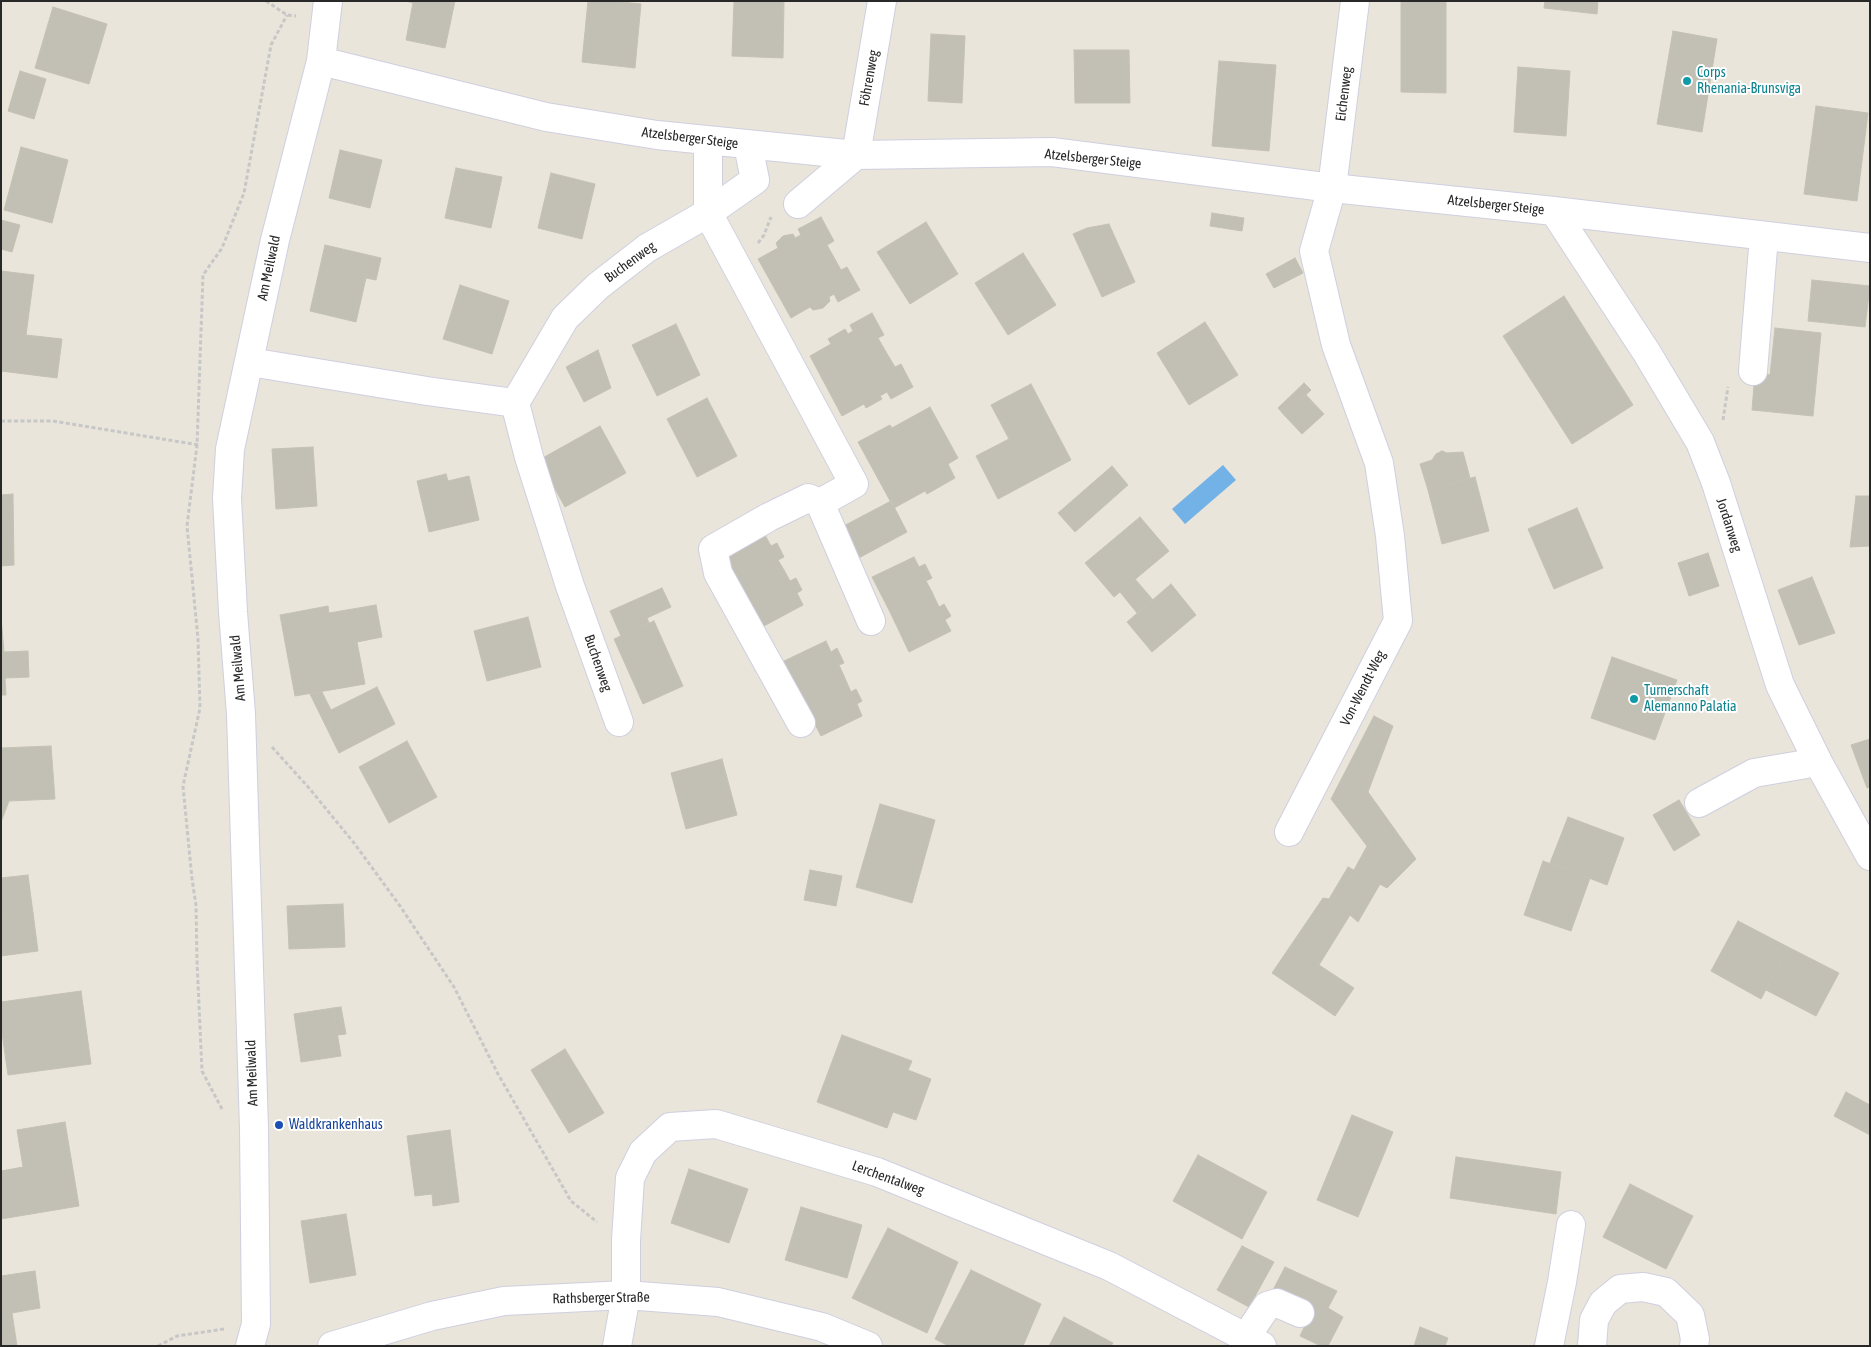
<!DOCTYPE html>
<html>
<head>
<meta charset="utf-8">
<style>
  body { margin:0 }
  #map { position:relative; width:1871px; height:1347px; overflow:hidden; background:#e9e5da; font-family:"Asap Condensed",sans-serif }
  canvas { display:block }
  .frame { position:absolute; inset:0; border:2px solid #282828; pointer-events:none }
</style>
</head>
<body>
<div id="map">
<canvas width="1871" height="1347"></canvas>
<div class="frame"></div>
</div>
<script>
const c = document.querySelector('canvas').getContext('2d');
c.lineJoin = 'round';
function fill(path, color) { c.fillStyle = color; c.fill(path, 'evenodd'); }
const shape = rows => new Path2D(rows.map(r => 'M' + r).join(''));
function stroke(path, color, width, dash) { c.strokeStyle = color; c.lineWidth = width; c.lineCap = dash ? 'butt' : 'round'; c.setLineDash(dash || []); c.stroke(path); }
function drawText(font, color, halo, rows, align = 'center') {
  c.font = font + ' "Asap Condensed",sans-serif'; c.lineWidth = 4; c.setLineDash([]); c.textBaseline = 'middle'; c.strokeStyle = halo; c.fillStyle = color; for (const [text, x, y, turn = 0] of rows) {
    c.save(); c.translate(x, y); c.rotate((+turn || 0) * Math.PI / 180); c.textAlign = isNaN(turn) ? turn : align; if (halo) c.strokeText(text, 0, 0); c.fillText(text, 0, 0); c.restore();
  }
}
fill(shape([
  [1223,465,1236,480,1185,524,1172,509]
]), '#72b2e6');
const building = shape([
  [406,1,455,1,445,48,406,40,413,3,406,1],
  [588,1,612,1,641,4,635,68,582,62,588,1],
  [734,1,784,1,783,58,732,56,734,1],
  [1401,1,1446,1,1446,93,1401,92,1401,1],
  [1545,1,1598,1,1597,14,1544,8,1545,1],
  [53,7,107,24,89,84,35,68,53,7],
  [1673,31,1717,39,1702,132,1657,124,1673,31],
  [931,34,965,36,962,103,928,101,931,34],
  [1074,50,1129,50,1130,103,1075,103,1074,50],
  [1219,61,1276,65,1269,151,1212,146,1219,61],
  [1518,67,1570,71,1566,136,1514,132,1518,67],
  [20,71,46,79,34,119,8,111,20,71],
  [1816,106,1868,113,1857,201,1804,194,1816,106],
  [21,147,68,160,52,223,4,210,21,147],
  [340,150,382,160,370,208,329,198,340,150],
  [456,168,502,177,491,228,445,218,456,168],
  [551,173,595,184,582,239,538,228,551,173],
  [1212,213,1244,218,1242,231,1210,226,1212,213],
  [821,217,834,241,827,245,841,270,847,267,860,290,838,302,834,294,829,297,830,301,823,308,813,310,810,307,791,318,758,259,778,248,776,243,783,236,793,234,795,238,801,235,798,229,821,217],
  [1,220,20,225,12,252,1,249,1,220],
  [926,222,958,274,910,304,877,252,926,222],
  [1109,224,1135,282,1102,297,1073,234,1087,228,1109,224],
  [325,245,381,258,376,280,366,278,356,322,310,311,325,245],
  [1023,253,1056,305,1008,335,975,283,1023,253],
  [1295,258,1303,273,1274,288,1266,274,1295,258],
  [1,271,34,275,26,335,62,339,57,378,1,371,1,271],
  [1812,280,1870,286,1865,327,1808,321,1812,280],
  [460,285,509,301,492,354,443,339,460,285],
  [1564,296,1633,405,1572,444,1503,336,1564,296],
  [872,313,884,335,878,338,886,352,826,386,810,356,831,344,828,339,845,329,848,334,853,331,850,325,872,313],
  [1205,322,1238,375,1189,405,1157,353,1205,322],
  [676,324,700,375,657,396,632,345,676,324],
  [1775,328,1821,333,1813,416,1752,410,1755,373,1770,375,1775,328],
  [598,350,611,388,584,402,566,367,598,350],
  [886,352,895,367,901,364,913,387,891,399,887,392,880,396,882,399,866,408,864,404,842,416,826,386,886,352],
  [1304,383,1311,390,1284,415,1278,408,1304,383],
  [1031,384,1071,460,998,499,976,456,1009,439,991,405,1031,384],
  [1306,395,1324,414,1313,424,1295,405,1306,395],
  [707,398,737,456,697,477,667,419,707,398],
  [1295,405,1313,424,1302,434,1284,415,1295,405],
  [930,407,958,458,948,464,955,478,927,494,925,491,894,508,858,442,890,425,892,428,930,407],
  [600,426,626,473,565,507,539,460,600,426],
  [313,447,317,506,276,509,272,449,313,447],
  [1442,451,1447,453,1463,452,1470,478,1428,490,1420,464,1432,460,1436,454,1442,451],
  [1112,466,1128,485,1075,532,1058,513,1112,466],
  [446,474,448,481,469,476,479,520,429,532,417,481,446,474],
  [1475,477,1489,531,1442,544,1428,490,1475,477],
  [13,494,14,565,1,566,1,495,13,494],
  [1856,496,1870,496,1870,546,1850,547,1856,496],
  [891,501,907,532,855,560,838,529,891,501],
  [1577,508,1603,568,1554,589,1528,529,1577,508],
  [1140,517,1169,551,1114,597,1085,563,1140,517],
  [765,535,771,546,777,543,784,557,778,560,784,570,743,591,724,556,765,535],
  [1708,553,1719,586,1689,596,1678,563,1708,553],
  [914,557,919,567,925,564,932,578,926,581,932,592,890,612,872,577,914,557],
  [784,570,790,581,796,578,802,590,797,593,803,605,762,627,743,591,784,570],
  [1812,577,1835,633,1799,645,1778,590,1812,577],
  [1135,579,1153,600,1137,613,1120,592,1135,579],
  [1171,584,1196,615,1152,652,1127,622,1171,584],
  [662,588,671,607,647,618,649,623,621,636,610,611,662,588],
  [932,592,939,607,944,604,951,616,945,620,951,631,909,652,890,612,932,592],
  [376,605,382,637,357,642,365,684,295,696,280,615,328,606,329,613,376,605],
  [1,617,4,652,28,651,29,677,5,678,6,695,1,695,1,617],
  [528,617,541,667,487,681,474,631,528,617],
  [654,621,683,686,643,704,614,639,654,621],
  [826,641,831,652,837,648,844,663,839,665,844,676,801,697,784,661,826,641],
  [1612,657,1677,680,1655,740,1591,718,1612,657],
  [844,676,851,692,856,689,862,701,857,704,862,716,821,736,801,697,844,676],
  [377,687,395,724,339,753,310,694,322,692,331,710,377,687],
  [1374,716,1393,726,1368,792,1416,859,1387,888,1354,870,1367,846,1331,799,1374,716],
  [1870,739,1870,787,1867,788,1851,745,1870,739],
  [407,741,437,797,389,823,359,767,407,741],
  [51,746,55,799,9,801,1,822,1,748,51,746],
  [722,759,737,815,686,829,671,773,722,759],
  [1679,800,1700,835,1674,851,1653,815,1679,800],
  [880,804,935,820,912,903,856,887,880,804],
  [1568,817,1624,838,1607,885,1550,863,1568,817],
  [1543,861,1590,878,1571,931,1524,915,1543,861],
  [1348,867,1380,884,1358,922,1350,915,1319,965,1354,988,1335,1016,1272,973,1323,898,1329,899,1348,867],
  [810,870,842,876,836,906,804,900,810,870],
  [28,875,33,913,1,917,1,878,28,875],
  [343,904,345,947,289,949,287,906,343,904],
  [33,913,38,951,1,956,1,917,33,913],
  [1738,921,1788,947,1761,999,1711,971,1738,921],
  [1788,947,1839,973,1816,1016,1766,990,1788,947],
  [81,991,91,1064,8,1075,1,1026,1,1002,81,991],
  [341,1007,346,1034,338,1035,333,1008,341,1007],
  [333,1008,341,1056,301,1062,294,1014,333,1008],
  [842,1035,912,1061,908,1070,931,1079,916,1120,893,1112,887,1128,817,1102,842,1035],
  [565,1049,604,1113,569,1133,531,1070,565,1049],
  [1846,1092,1870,1105,1870,1135,1834,1116,1846,1092],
  [1352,1115,1393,1132,1358,1217,1317,1200,1352,1115],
  [65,1122,79,1206,1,1219,1,1171,23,1167,17,1130,65,1122],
  [450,1130,459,1202,433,1206,432,1194,415,1196,407,1136,450,1130],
  [1198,1155,1267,1192,1242,1239,1173,1201,1198,1155],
  [1456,1157,1561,1172,1556,1214,1450,1198,1456,1157],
  [689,1169,748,1189,729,1243,671,1223,689,1169],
  [1630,1184,1693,1216,1666,1269,1603,1237,1630,1184],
  [801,1207,862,1225,847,1278,785,1260,801,1207],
  [346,1214,356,1275,310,1283,301,1221,346,1214],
  [888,1228,958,1262,927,1333,852,1298,888,1228],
  [1242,1246,1274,1262,1249,1307,1217,1290,1242,1246],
  [1285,1267,1337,1291,1328,1308,1343,1317,1328,1346,1321,1346,1300,1336,1313,1309,1273,1290,1285,1267],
  [971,1270,1041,1304,1023,1346,949,1346,935,1339,971,1270],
  [35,1271,40,1308,12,1313,17,1346,1,1346,1,1276,35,1271],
  [1064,1317,1113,1343,1111,1346,1049,1346,1064,1317],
  [1420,1327,1448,1338,1445,1346,1414,1346,1420,1327]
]);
fill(building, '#c2bfb5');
stroke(building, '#c4c1b4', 1);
const minor = shape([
  [321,61,546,117,657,135,856,155,1052,152,1332,188,1554,211,1870,248],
  [708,141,708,213,854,484,820,503,808,498,769,517,713,549,718,573,801,723],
  [798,204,856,155,882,1],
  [1554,211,1647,353,1700,442,1716,483,1780,685,1818,762,1870,856],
  [250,362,427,391,515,403,565,318,598,286,647,248,708,213,755,180,748,145],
  [1753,371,1764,236],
  [515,403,529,457,570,586,619,722],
  [820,503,871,621],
  [1699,803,1754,773,1818,762],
  [1289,832,1398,621,1390,536,1379,463,1336,345,1314,251,1332,188,1355,1],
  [1246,1337,1267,1306,1277,1303,1300,1313],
  [250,1346,256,1324,254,1128,241,714,233,612,227,498,230,449,275,240,321,61,328,1],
  [332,1346,432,1316,504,1301,626,1295,718,1302,822,1327,868,1346],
  [617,1346,626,1295,626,1240,630,1178,643,1152,670,1127,716,1124,877,1172,1109,1266,1262,1346],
  [1549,1346,1562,1282,1571,1225],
  [1592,1346,1594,1320,1603,1303,1620,1289,1643,1287,1666,1292,1690,1315,1695,1339,1694,1346]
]);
stroke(minor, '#cfcfe0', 30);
stroke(shape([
  [266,1,287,15,296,16],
  [758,243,764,235,771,217],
  [1723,420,1728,387],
  [1,421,53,421,199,445],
  [272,747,309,788,354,843,400,906,454,987,498,1074,571,1201,597,1222],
  [222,1109,202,1071,197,961,196,905,192,879,183,786,200,708,198,639,187,526,197,445,203,275,222,248,244,193,271,45,287,15],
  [158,1346,177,1336,224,1329]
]), '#c7c7c7', 3, [4, 2.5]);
stroke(minor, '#fff', 28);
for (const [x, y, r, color] of [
  [1687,81,5,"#0f9aa8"],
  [1634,699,5,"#0f9aa8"],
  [279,1125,5,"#1a4fb4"]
]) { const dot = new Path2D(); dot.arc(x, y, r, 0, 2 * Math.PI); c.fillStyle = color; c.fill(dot); stroke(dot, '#fff', 2); }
drawText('14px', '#0d838f', '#fff', [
  ["Corps",1697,73],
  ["Rhenania-Brunsviga",1697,89],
  ["Turnerschaft",1644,691],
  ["Alemanno Palatia",1644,707]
], 'left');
drawText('14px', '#282828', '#fff', [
  ["Föhrenweg",869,78,-80],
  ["Eichenweg",1344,94,-83],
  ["Atzelsberger Steige",690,138,7],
  ["Atzelsberger Steige",1093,159,6],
  ["Atzelsberger Steige",1496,205,6],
  ["Buchenweg",630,262,-36],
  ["Am Meilwald",269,268,-78],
  ["Jordanweg",1729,525,72],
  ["Buchenweg",598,663,71],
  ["Am Meilwald",238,668,-95],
  ["Von-Wendt-Weg",1363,688,-63],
  ["Am Meilwald",252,1073,-92],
  ["Lerchentalweg",888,1178,20],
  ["Rathsberger Straße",601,1298,-1]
]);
drawText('14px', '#164399', '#fff', [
  ["Waldkrankenhaus",289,1125]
], 'left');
</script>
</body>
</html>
